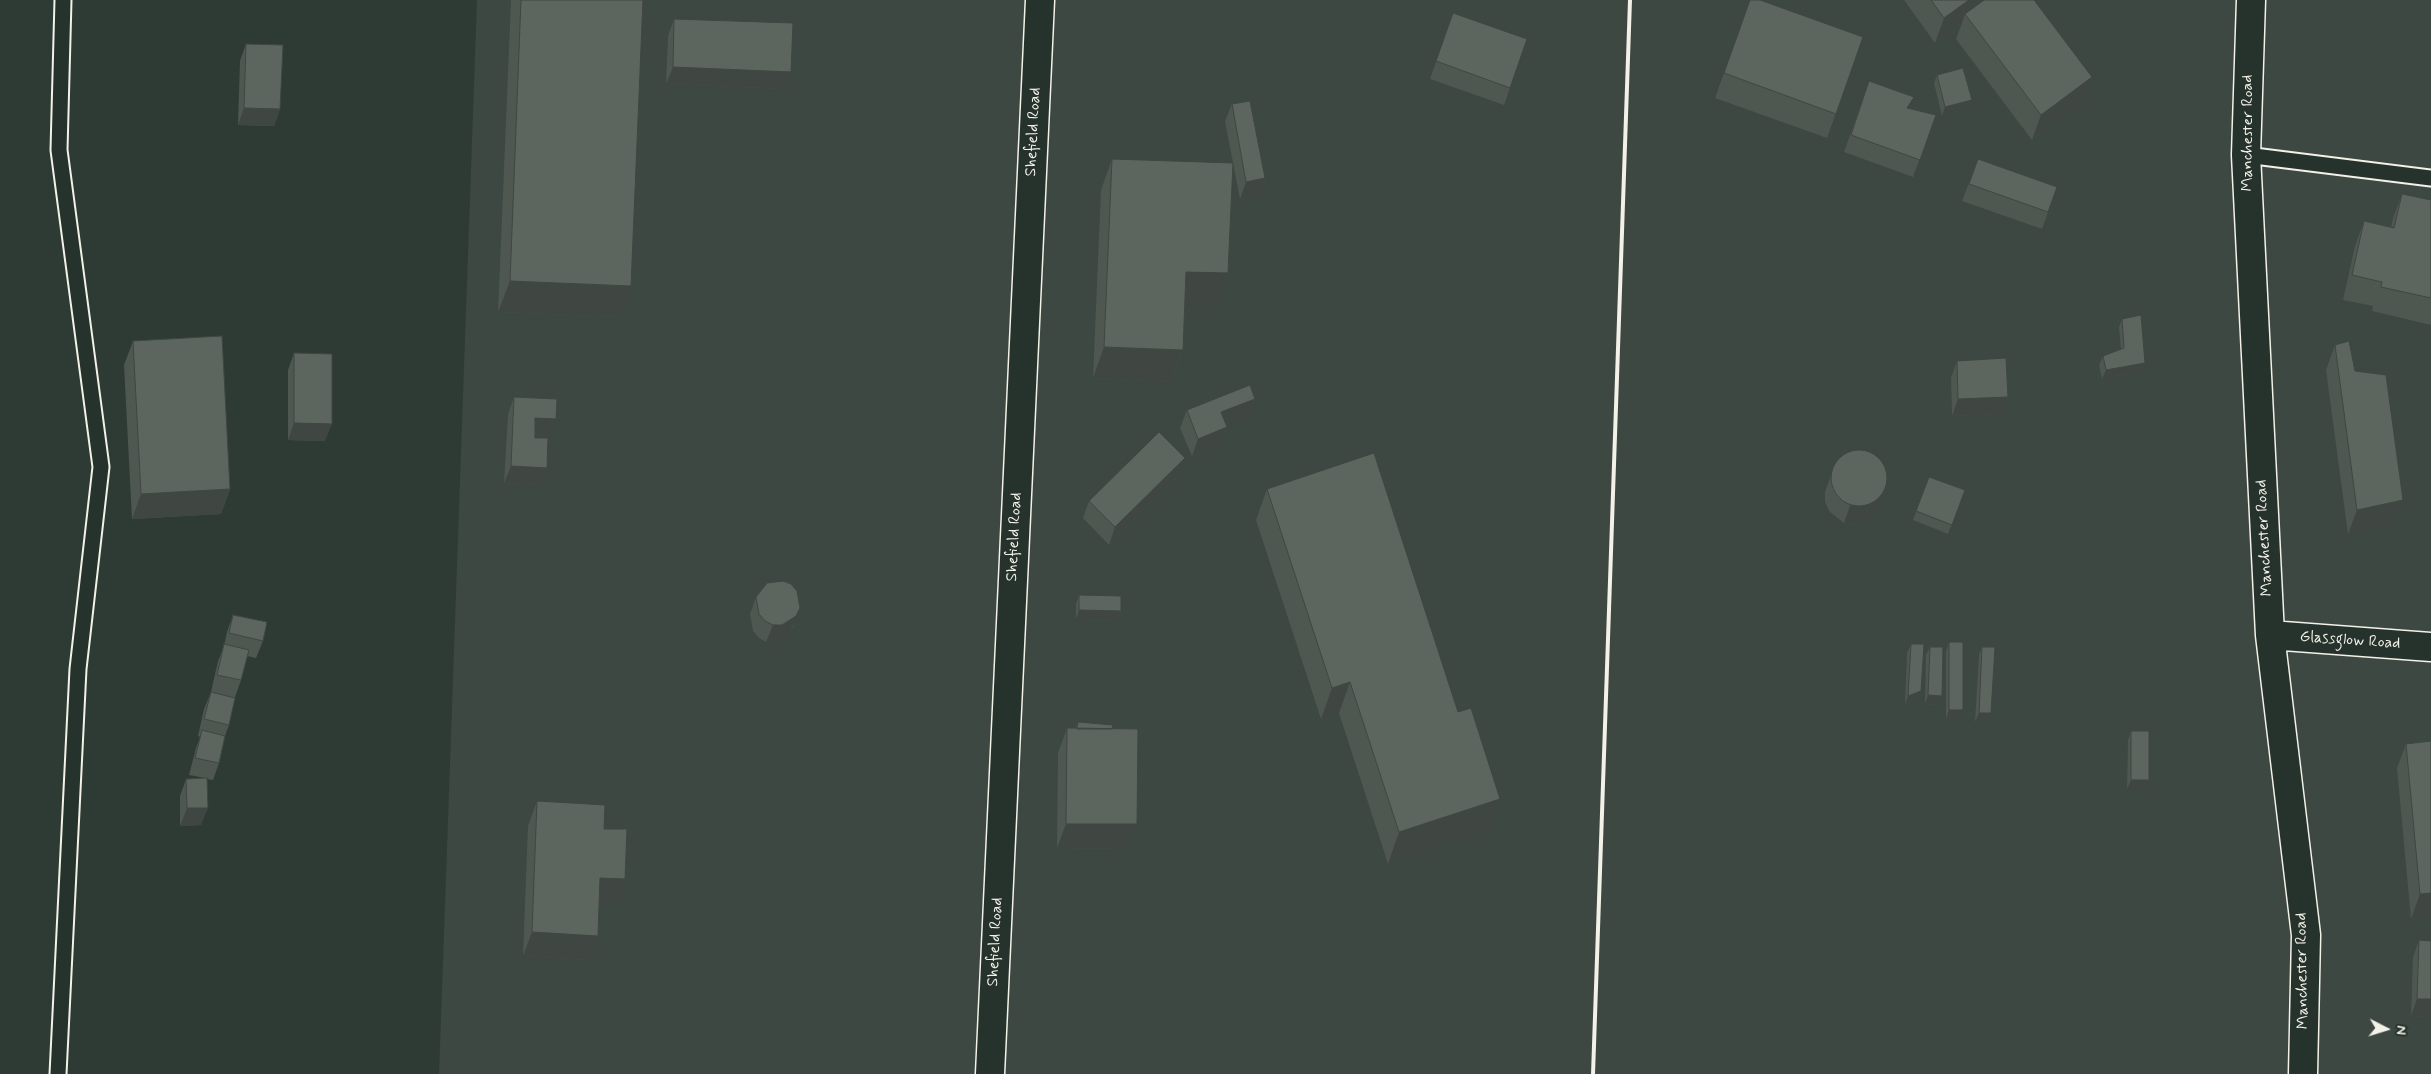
<!DOCTYPE html>
<html>
<head>
<meta charset="utf-8">
<style>
  body { margin:0 }
  #map { position:relative; width:2431px; height:1074px; overflow:hidden; background:#2e3b34; font-family:Mynerve,sans-serif }
  canvas { display:block }
  .north { position:absolute; left:2361px; top:1004px; width:50px; height:50px; -webkit-text-stroke:4px #26332d; paint-order:stroke; rotate:95deg; font-size:14px; font-weight:700; line-height:20px; text-align:center; color:#f4f1e8 }
  .north::after { content:''; display:block; margin:auto; width:18px; height:22px; background:#f4f1e8; clip-path:polygon(50% 0,100% 100%,50% 72%,0 100%) }
</style>
</head>
<body>
<div id="map">
<canvas width="2431" height="1074"></canvas>
<div class="north">N</div>
</div>
<script>
const c = document.querySelector('canvas').getContext('2d');
c.lineJoin = 'round';
function fill(path, color) { c.fillStyle = color; c.fill(path, 'evenodd'); }
const shape = rows => new Path2D(rows.map(r => 'M' + r).join(''));
function stroke(path, color, width, dash) { c.strokeStyle = color; c.lineWidth = width; c.lineCap = dash ? 'butt' : 'round'; c.setLineDash(dash || []); c.stroke(path); }
function drawText(font, color, halo, rows, align = 'center') {
  c.font = font + ' Mynerve,sans-serif'; c.lineWidth = 4; c.setLineDash([]); c.textBaseline = 'middle'; c.strokeStyle = halo; c.fillStyle = color; for (const [text, x, y, turn = 0] of rows) {
    c.save(); c.translate(x, y); c.rotate((+turn || 0) * Math.PI / 180); c.textAlign = isNaN(turn) ? turn : align; if (halo) c.strokeText(text, 0, 0); c.fillText(text, 0, 0); c.restore();
  }
}
fill(shape([
  [477,0,2431,0,2431,1074,439,1074]
]), '#3c4841');
const service = shape([
  [2246,155,2431,178],
  [58,1074,78,669,101,467,59,150,63,0]
]);
const minor = shape([
  [2251,0,2246,155,2270,635,2306,935,2303,1074],
  [2270,635,2431,647],
  [990,1074,1040,0]
]);
stroke(service, '#f4f1e8', 19);
stroke(minor, '#f4f1e8', 31);
stroke(service, '#26332d', 15);
stroke(minor, '#26332d', 28);
stroke(shape([
  [1593,1074,1630,0]
]), '#f4f1e8', 4);
fill(shape([
  [511,0,643,0,631,286,620,317,498,312],
  [1750,0,1863,37,1827,138,1715,98],
  [1904,0,2034,0,2092,77,2083,102,2032,140,1956,39,1962,23,1935,43],
  [1453,13,1527,39,1504,105,1430,79],
  [674,19,785,89,666,84,668,36],
  [246,44,280,109,274,126,238,125,240,61],
  [1937,75,1969,108,1942,116,1934,83],
  [1869,81,1909,108,1936,115,1913,177,1844,152],
  [1232,104,1265,178,1259,196,1240,199,1225,121],
  [1112,159,1216,305,1185,303,1183,350,1171,382,1093,378,1101,190],
  [1978,159,2057,187,2042,229,1962,201],
  [2402,194,2431,200,2431,325,2372,311,2373,306,2343,300,2355,246,2364,221,2391,228,2393,218],
  [2122,319,2145,363,2142,372,2102,379,2099,365,2103,356,2121,350,2119,327],
  [133,341,230,489,221,514,132,519,124,365],
  [2335,345,2355,371,2394,525,2348,534,2326,370],
  [294,353,325,441,288,440,288,370],
  [1957,361,2008,397,2002,414,1952,416,1951,378],
  [514,397,550,436,535,435,535,438,547,468,540,485,504,483,508,414],
  [1255,399,1249,416,1226,425,1227,427,1221,444,1192,456,1180,428,1187,410],
  [1179,475,1109,545,1083,518,1089,501],
  [1831,475,1878,510,1863,522,1854,524,1844,523,1829,511,1825,502,1825,492],
  [1929,477,1965,490,1948,534,1913,520],
  [1267,489,1458,712,1489,830,1388,864,1339,713,1321,719,1256,520],
  [1079,595,1121,611,1118,620,1076,619,1076,604],
  [756,597,794,625,790,633,775,642,766,642,759,638,753,631,750,614],
  [233,615,263,641,256,658,247,656,241,680,235,697,229,725,225,736,219,763,213,780,207,779,201,825,180,826,180,796,186,779,205,778,189,775,196,748,200,737,198,736,204,709,211,692,218,661,224,646,227,632],
  [1949,642,1960,719,1946,719,1946,651],
  [1911,644,1918,700,1905,704,1907,653],
  [1930,647,1942,696,1938,705,1925,704,1926,655],
  [1982,647,1988,722,1975,722,1979,655],
  [1078,722,1112,729,1137,824,1128,849,1057,848,1058,753,1067,728,1075,729],
  [2131,731,2146,789,2127,789,2128,740],
  [2431,741,2431,917,2411,919,2397,768,2406,744],
  [537,801,604,829,625,879,616,904,599,903,589,960,523,956,528,826],
  [2419,940,2431,1017,2411,1016,2413,957]
]), '#4f5751');
fill(shape([
  [1969,0,1995,0,1965,14,1962,23,1935,43,1944,18],
  [673,67,791,72,785,89,666,84],
  [2092,77,2083,102,2032,140,2041,115],
  [1914,97,1907,114,1907,108],
  [1972,100,1969,108,1942,116,1945,107],
  [244,108,280,109,274,126,238,125],
  [1265,178,1259,196,1240,199,1246,182],
  [1186,272,1228,273,1216,305,1174,303],
  [510,281,631,286,620,317,498,312],
  [1104,347,1183,350,1171,382,1093,378],
  [2145,363,2142,372,2102,379,2106,370],
  [2008,397,2002,414,1952,416,1958,399],
  [1255,399,1249,416,1215,430,1221,412],
  [535,418,556,419,550,436,529,435],
  [294,423,332,424,325,441,288,440],
  [1227,427,1221,444,1192,456,1198,439],
  [1185,458,1179,475,1109,545,1115,527],
  [511,466,547,468,540,485,504,483],
  [230,489,221,514,132,519,141,494],
  [1884,492,1878,510,1863,522,1854,524,1844,523,1850,506],
  [2403,500,2394,525,2348,534,2357,510],
  [800,608,790,633,775,642,766,642,773,625],
  [1079,610,1121,611,1118,620,1076,619],
  [1350,682,1339,713,1321,719,1332,688],
  [1921,691,1918,700,1905,704,1908,696],
  [1928,695,1942,696,1938,705,1925,704],
  [1949,710,1963,710,1960,719,1946,719],
  [1979,713,1991,713,1988,722,1975,722],
  [2131,780,2149,780,2146,789,2127,789],
  [1500,799,1489,830,1388,864,1399,832],
  [187,808,208,808,201,825,180,826],
  [1066,824,1137,824,1128,849,1057,848],
  [600,878,625,879,616,904,591,903],
  [2431,893,2431,917,2411,919,2420,894],
  [532,932,598,936,589,960,523,956],
  [2417,999,2431,999,2431,1017,2411,1016]
]), '#404742');
const building = shape([
  [521,0,643,0,631,286,510,281,521,0],
  [1750,0,1760,0,1863,37,1836,114,1724,73,1750,0],
  [1931,0,1969,0,1944,18,1931,0],
  [1984,0,2034,0,2092,77,2041,115,1965,14,1984,0],
  [1453,13,1527,39,1510,88,1436,61,1453,13],
  [674,19,793,23,791,72,673,67,674,19],
  [246,44,283,45,280,109,244,108,246,44],
  [1963,68,1972,100,1945,107,1937,75,1963,68],
  [1869,81,1914,97,1907,108,1936,115,1920,160,1851,135,1869,81],
  [1250,101,1265,178,1246,182,1232,104,1250,101],
  [1112,159,1233,163,1228,273,1186,272,1183,350,1104,347,1112,159],
  [1978,159,2057,187,2048,212,1969,184,1978,159],
  [2402,194,2431,200,2431,298,2381,287,2382,282,2352,275,2364,221,2394,228,2402,194],
  [2141,315,2145,363,2106,370,2103,356,2124,348,2122,319,2141,315],
  [222,336,230,489,141,494,133,341,222,336],
  [2349,341,2355,371,2386,375,2403,500,2357,510,2335,345,2349,341],
  [294,353,332,354,332,424,294,423,294,353],
  [2006,358,2008,397,1958,399,1957,361,2006,358],
  [1250,385,1255,399,1221,412,1227,427,1198,439,1187,410,1250,385],
  [514,397,557,399,556,419,535,418,535,438,548,438,547,468,511,466,514,397],
  [1159,432,1185,458,1115,527,1089,501,1159,432],
  '1831 478a28 28 0 1 1 56 0a28 28 0 1 1-56 0Z',
  [1374,453,1458,712,1471,708,1500,799,1399,832,1350,682,1332,688,1267,489,1374,453],
  [1929,477,1965,490,1952,525,1916,511,1929,477],
  [783,581,791,584,797,591,800,608,796,616,782,625,773,625,765,621,759,614,756,597,767,583,783,581],
  [1079,595,1121,596,1121,611,1079,610,1079,595],
  [233,615,267,622,263,641,229,633,233,615],
  [1949,642,1963,642,1963,710,1949,710,1949,642],
  [224,644,249,650,241,680,217,675,224,644],
  [1911,644,1924,644,1921,691,1908,696,1911,644],
  [1930,647,1943,647,1942,696,1928,695,1930,647],
  [1982,647,1995,647,1991,713,1979,713,1982,647],
  [211,692,235,698,229,725,204,719,211,692],
  [1078,722,1113,725,1112,729,1077,729,1078,722],
  [1067,728,1138,729,1137,824,1066,824,1067,728],
  [202,730,225,736,219,763,195,758,202,730],
  [2131,731,2149,731,2149,780,2131,780,2131,731],
  [2431,741,2431,893,2420,894,2406,744,2431,741],
  [207,778,208,808,187,808,186,779,207,778],
  [537,801,605,805,604,829,627,829,625,879,600,878,598,936,532,932,537,801],
  [2419,940,2431,941,2431,999,2417,999,2419,940]
]);
fill(building, '#5c655e');
stroke(building, '#404742', 1);
drawText('16px', '#f4f1e8', '#26332d', [
  ["Shefield Road",1034,132,-87],
  ["Manchester Road",2249,133,-90],
  ["Shefield Road",1015,537,-87],
  ["Manchester Road",2265,538,-93],
  ["Glassglow Road",2350,641,4],
  ["Shefield Road",996,942,-87],
  ["Manchester Road",2303,971,-91]
]);
</script>
</body>
</html>
